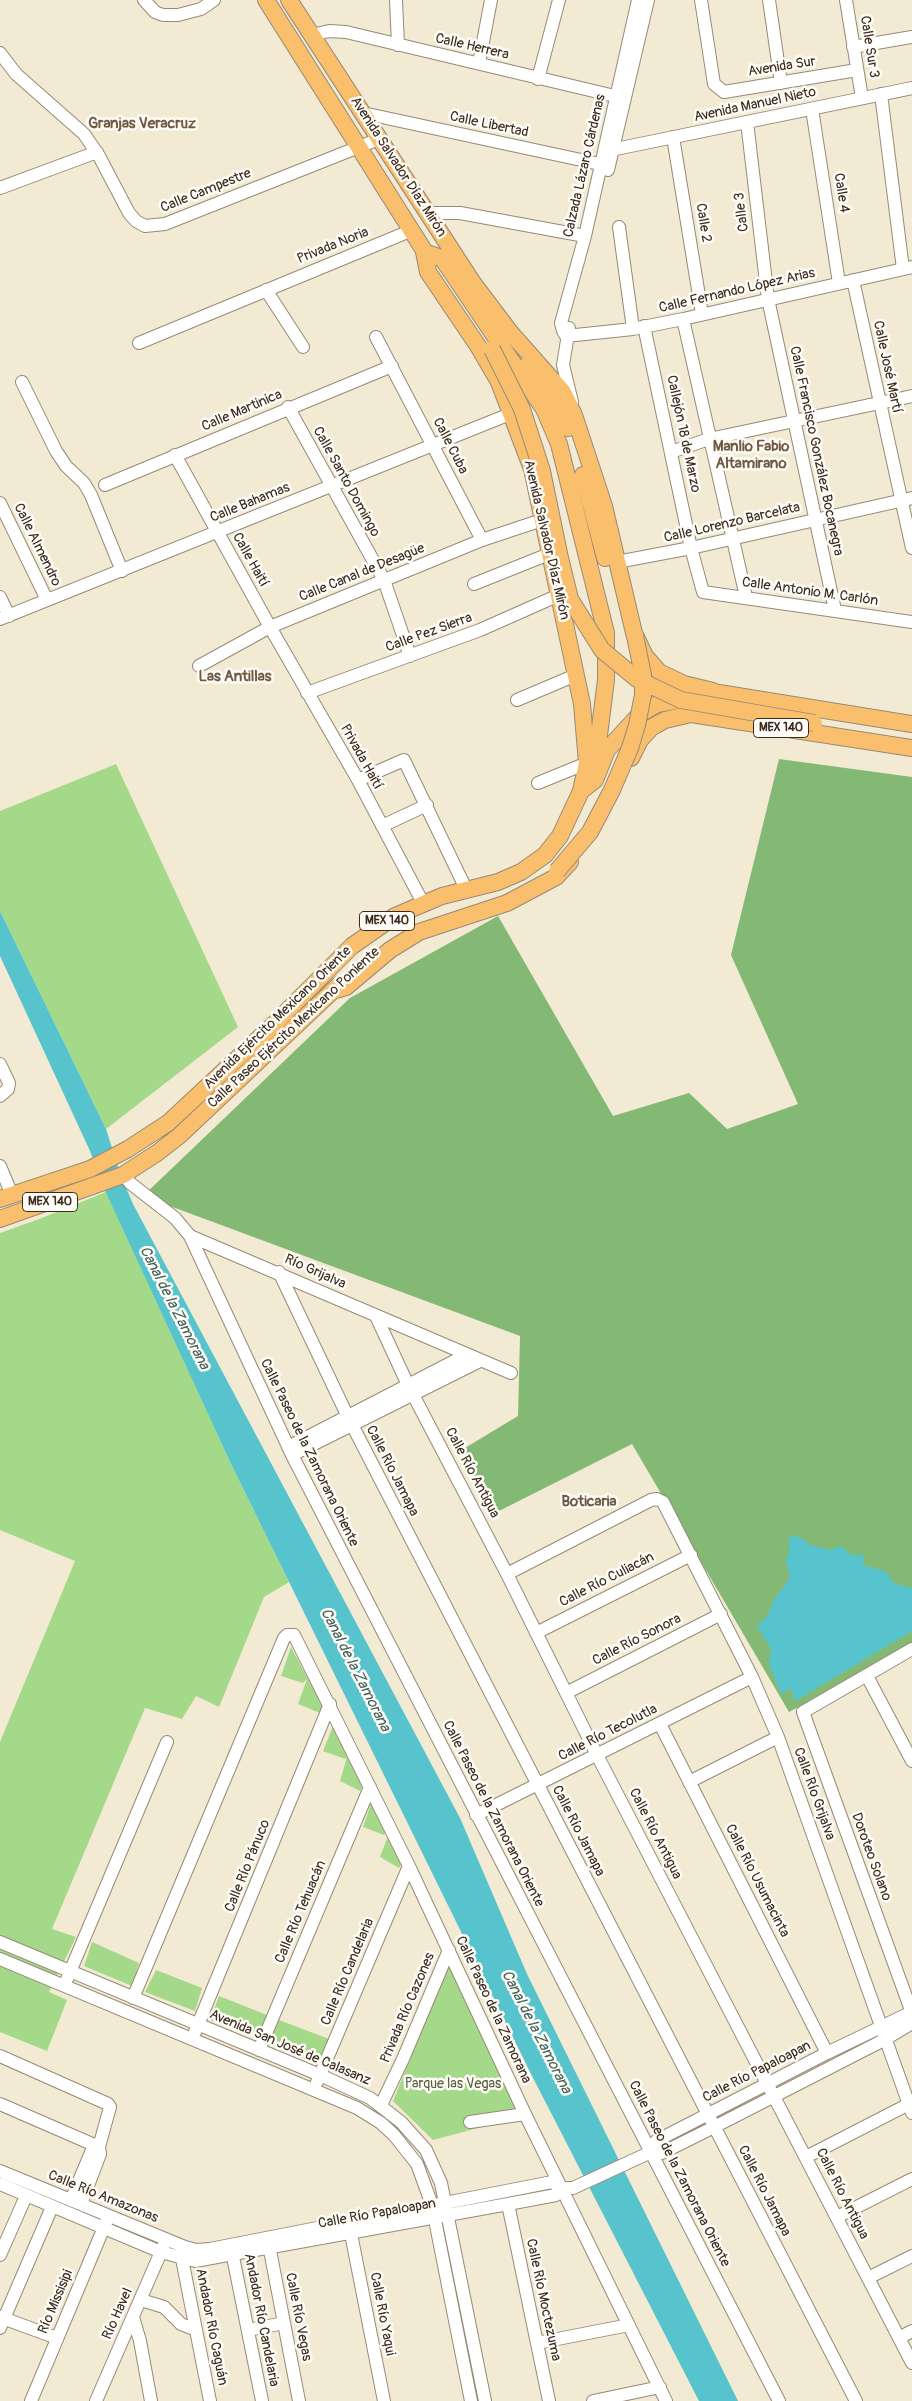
<!DOCTYPE html>
<html>
<head>
<meta charset="utf-8">
<style>
  body { margin:0 }
  canvas { display:block; background:#f2ead2 }
</style>
</head>
<body>
<canvas width="912" height="2401"></canvas>
<script>
const c = document.querySelector('canvas').getContext('2d');
c.lineJoin = 'round';
function fill(path, color) { c.fillStyle = color; c.fill(path, 'evenodd'); }
const shape = rows => new Path2D(rows.map(r => 'M' + r).join(''));
function stroke(path, color, width, dash) { c.strokeStyle = color; c.lineWidth = width; c.lineCap = dash ? 'butt' : 'round'; c.setLineDash(dash || []); c.stroke(path); }
function drawText(font, color, halo, rows, align = 'center') {
  c.font = font + ' Pangolin,sans-serif'; c.lineWidth = 5; c.setLineDash([]); c.textBaseline = 'middle'; c.strokeStyle = halo; c.fillStyle = color; for (const [text, x, y, turn = 0] of rows) {
    c.save(); c.translate(x, y); c.rotate((+turn || 0) * Math.PI / 180); c.textAlign = isNaN(turn) ? turn : align; if (halo) c.strokeText(text, 0, 0); c.fillText(text, 0, 0); c.restore();
  }
}
fill(shape([
  [116,764,238,1027,106,1129,0,911,0,811],
  [106,1192,231,1464,289,1582,264,1597,219,1707,196,1696,182,1719,145,1708,52,1929,76,1937,49,1992,67,2000,47,2051,0,2032,0,1742,75,1561,0,1530,0,1233,42,1218],
  [291,1647,323,1707,320,1713,298,1704,307,1679,303,1683,281,1676],
  [333,1726,363,1785,360,1791,340,1781,347,1757,345,1759,323,1751],
  [371,1803,386,1832,384,1835,363,1827],
  [388,1836,402,1863,399,1868,380,1857],
  [92,1942,139,1963,132,1986,84,1966],
  [449,1963,523,2116,433,2140,393,2101],
  [156,1970,202,1988,195,2011,145,1992],
  [219,1996,267,2015,257,2037,210,2020],
  [279,2020,329,2039,320,2063,269,2043]
]), '#a4d989');
fill(shape([
  [779,759,912,777,912,1647,789,1712,632,1444,493,1514,460,1451,518,1416,520,1336,143,1196,350,998,498,916,613,1116,689,1093,727,1129,798,1104,731,955]
]), '#83b975');
fill(shape([
  [0,911,106,1129,121,1176,133,1204,460,1818,527,1974,738,2401,699,2401,529,2070,231,1464,102,1184,90,1151,0,956],
  [789,1536,800,1537,810,1545,830,1550,841,1546,851,1555,864,1555,863,1565,885,1571,895,1584,912,1588,912,1631,795,1701,791,1688,781,1694,769,1664,771,1649,757,1626,768,1615,773,1601,790,1578,786,1561,789,1551]
]), '#57c4cd');
const minor = shape([
  [144,0,155,12,163,15,178,15,201,9,214,0],
  [396,0,398,45],
  [638,0,585,236,561,323,563,331,566,336,633,329,683,319,912,267],
  [701,0,714,84,724,92,857,70],
  [769,0,781,83],
  [846,0,862,98],
  [312,35,329,31,346,32,623,98],
  [853,47,912,37],
  [0,53,16,74,84,134,99,156,129,213,136,221,145,226,165,224,379,139],
  [479,63,491,0],
  [538,79,559,0],
  [881,94,903,269],
  [812,109,839,283],
  [363,113,609,166],
  [747,122,768,299,835,610],
  [673,137,702,314],
  [606,151,912,88],
  [608,170,648,0],
  [0,188,97,152],
  [428,213,460,213,585,236],
  [619,227,633,329],
  [853,280,912,548],
  [266,290,303,347],
  [683,319,746,597],
  [644,326,691,548,703,592,912,622],
  [569,328,563,365,572,402],
  [376,337,482,540],
  [139,343,410,231],
  [22,382,56,451,66,466,84,483,91,495,122,571],
  [288,407,384,580,410,656],
  [671,452,709,439,912,396],
  [175,455,270,627,358,780,423,903],
  [105,485,392,366],
  [0,503,47,600],
  [617,562,691,548,912,498],
  [474,584,549,554],
  [0,597,9,616],
  [0,619,510,414],
  [199,666,270,627,482,540,542,520],
  [307,693,480,630,559,595],
  [517,700,576,675],
  [358,780,404,760,466,889],
  [538,783,587,763],
  [382,826,427,805],
  [0,1064,9,1083,8,1089,0,1096],
  [0,1166,12,1195],
  [124,1174,130,1183,175,1218,190,1236,511,1373],
  [190,1236,292,1455,779,2401],
  [279,1272,348,1417,856,2401],
  [376,1316,408,1385,507,1574,597,1755,912,2363],
  [288,1447,466,1355],
  [292,1455,480,1361],
  [507,1574,651,1500,657,1499,663,1502,752,1677,778,1737,912,2113],
  [536,1633,691,1555],
  [912,1649,803,1712,912,2013],
  [867,1676,912,1761],
  [566,1693,721,1614],
  [660,1724,827,2053],
  [689,1782,778,1737],
  [476,1815,752,1677],
  [0,1942,320,2075,370,2098,401,2122,426,2150,441,2183,485,2401],
  [0,1959,357,2108,381,2123,394,2135,417,2164,432,2205,471,2401],
  [67,1979,167,1742],
  [133,1998,284,1638,287,1635,294,1635,409,1866,525,2114,666,2401],
  [195,2032,330,1704],
  [259,2050,370,1787],
  [0,2056,108,2104,110,2107,99,2147,100,2154,81,2204],
  [317,2082,409,1866],
  [0,2104,99,2147],
  [381,2105,403,2059,449,1950],
  [470,2122,525,2114],
  [651,2152,656,2141,827,2053,912,2012],
  [806,2157,909,2104],
  [0,2171,185,2247,196,2250,210,2249,552,2182,561,2188,573,2188,651,2152,662,2153,714,2127,880,2042,912,2023],
  [0,2184,161,2252,195,2261,508,2204,556,2195,561,2188],
  [71,2200,92,2150,99,2147],
  [508,2204,549,2401],
  [837,2217,912,2179],
  [351,2234,384,2401],
  [268,2240,299,2401],
  [231,2247,262,2401],
  [0,2255,26,2196],
  [182,2259,210,2401],
  [868,2278,912,2256],
  [141,2300,164,2307,181,2324,196,2330],
  [0,2317,57,2338],
  [133,2317,140,2341,151,2401],
  [0,2328,52,2207],
  [248,2330,284,2323],
  [899,2338,912,2331],
  [537,2343,629,2325],
  [31,2401,107,2220],
  [96,2401,164,2245],
  [593,2401,660,2387]
]);
const major = shape([
  [266,0,430,260],
  [289,0,473,283,510,332,563,392,574,415,604,506,634,633,645,656,659,672,684,684,713,691],
  [424,252,442,258,544,409,559,444,606,633,606,680,598,743,592,762],
  [424,252,428,272,478,346,499,382,532,469,582,704,587,763,581,791],
  [528,364,561,411,568,428],
  [583,475,605,558],
  [631,758,640,740,652,727,665,720,691,714,912,748],
  [332,991,346,987,390,950,419,932,507,903,556,877,570,862],
  [0,1199,90,1169,128,1149,168,1123,271,1027,352,946,395,916,442,896,498,882,521,872,545,855,560,836,581,791,595,780,607,750,640,714,657,704,719,693,912,724],
  [0,1219,123,1175,157,1153,179,1136,340,984]
]);
stroke(minor, '#968a78', 14);
stroke(major, '#968a78', 18);
stroke(minor, '#fff', 12);
stroke(major, '#f9bf6c', 16);
const majorBridge = shape([
  [492,349,522,409,542,471,560,558,570,599,602,650,637,679,681,700,814,723],
  [557,871,590,832,612,790,630,748,637,725,643,695,643,675,635,636]
]);
stroke(majorBridge, '#968a78', 18, []);
stroke(majorBridge, '#f9bf6c', 16);
for (const [x, y, w] of [
  [781,728,55],
  [387,921,55],
  [50,1202,55]
]) { const box = new Path2D(); box.roundRect(x - w / 2, y - 9.5, w, 19, 4); c.fillStyle = '#fdfcf7'; c.fill(box); stroke(box, '#3b2a1e', 1); }
drawText('bold 12px', '#3b2a1e', null, [
  ["MEX 140",781,728],
  ["MEX 140",387,921],
  ["MEX 140",50,1202]
]);
drawText('14px', '#3b2a1e', '#fdfcf7', [
  ["Calle Herrera",472,47,13],
  ["Calle Sur 3",869,47,81],
  ["Avenida Sur",782,67,-9],
  ["Avenida Manuel Nieto",755,105,-12],
  ["Calle Libertad",489,125,12],
  ["Calzada Lázaro Cárdenas",585,166,-77],
  ["Avenida Salvador Díaz Mirón",398,167,57],
  ["Calle Campestre",206,191,-22],
  ["Calle 4",841,193,81],
  ["Calle 3",742,212,-97],
  ["Calle 2",703,223,81],
  ["Privada Noria",333,246,-22],
  ["Calle Fernando López Arias",737,291,-13],
  ["Calle José Martí",887,367,78],
  ["Calle Martinica",242,411,-23],
  ["Callejón 18 de Marzo",683,434,78],
  ["Calle Cuba",450,446,63],
  ["Calle Francisco González Bocanegra",816,451,78],
  ["Calle Santo Domingo",346,482,61],
  ["Calle Bahamas",250,503,-22],
  ["Calle Lorenzo Barcelata",732,523,-13],
  ["Avenida Salvador Díaz Mirón",546,540,77],
  ["Calle Almendro",37,545,64],
  ["Calle Haití",250,560,61],
  ["Calle Canal de Desagüe",362,573,-22],
  ["Calle Antonio M. Carlón",810,592,8],
  ["Calle Pez Sierra",429,633,-20],
  ["Privada Haití",361,757,61],
  ["Avenida Ejército Mexicano Oriente",278,1018,-44],
  ["Calle Paseo Ejército Mexicano Poniente",294,1028,-43],
  ["Río Grijalva",315,1272,24],
  ["Calle Paseo de la Zamorana Oriente",309,1453,64],
  ["Calle Río Jamapa",392,1471,63],
  ["Calle Río Antigua",472,1473,62],
  ["Calle Río Culiacán",607,1580,-27],
  ["Calle Río Sonora",637,1640,-27],
  ["Calle Río Tecolutla",608,1733,-27],
  ["Calle Río Grijalva",814,1794,70],
  ["Calle Paseo de la Zamorana Oriente",493,1814,63],
  ["Calle Río Jamapa",578,1831,63],
  ["Calle Río Antigua",655,1834,63],
  ["Doroteo Solano",871,1857,70],
  ["Calle Río Pánuco",248,1866,-68],
  ["Calle Río Usumacinta",757,1881,63],
  ["Calle Río Tehuacán",301,1912,-67],
  ["Calle Río Candelaria",348,1972,-67],
  ["Privada Río Cazones",408,2008,-67],
  ["Calle Paseo de la Zamorana",493,2010,65],
  ["Avenida San José de Calasanz",290,2048,23],
  ["Calle Río Papaloapan",757,2072,-27],
  ["Calle Paseo de la Zamorana Oriente",679,2174,63],
  ["Calle Río Jamapa",764,2191,63],
  ["Calle Río Antigua",842,2194,63],
  ["Calle Río Amazonas",103,2197,22],
  ["Calle Río Papaloapan",377,2214,-10],
  ["Calle Río Moctezuma",543,2300,78],
  ["Río Missisipi",56,2302,-67],
  ["Río Havel",118,2314,-66],
  ["Calle Río Yaqui",382,2314,79],
  ["Calle Río Vegas",298,2317,79],
  ["Andador Río Candelaria",261,2320,79],
  ["Andador Río Caguán",211,2327,79]
]);
drawText('14px', '#5a5f3e', '#fdfcf7', [
  ["Parque las Vegas",453,2084]
]);
drawText('bold 15px', '#715943', '#fdfcf7', [
  ["Granjas Veracruz",142,124],
  ["Manlio Fabio",751,447],
  ["Altamirano",751,464],
  ["Las Antillas",235,677],
  ["Boticaria",589,1502]
]);
drawText('italic 15px', '#45605b', '#fdfcf7', [
  ["Canal de la Zamorana",174,1308,63],
  ["Canal de la Zamorana",355,1670,63],
  ["Canal de la Zamorana",536,2032,63]
]);
</script>
</body>
</html>
